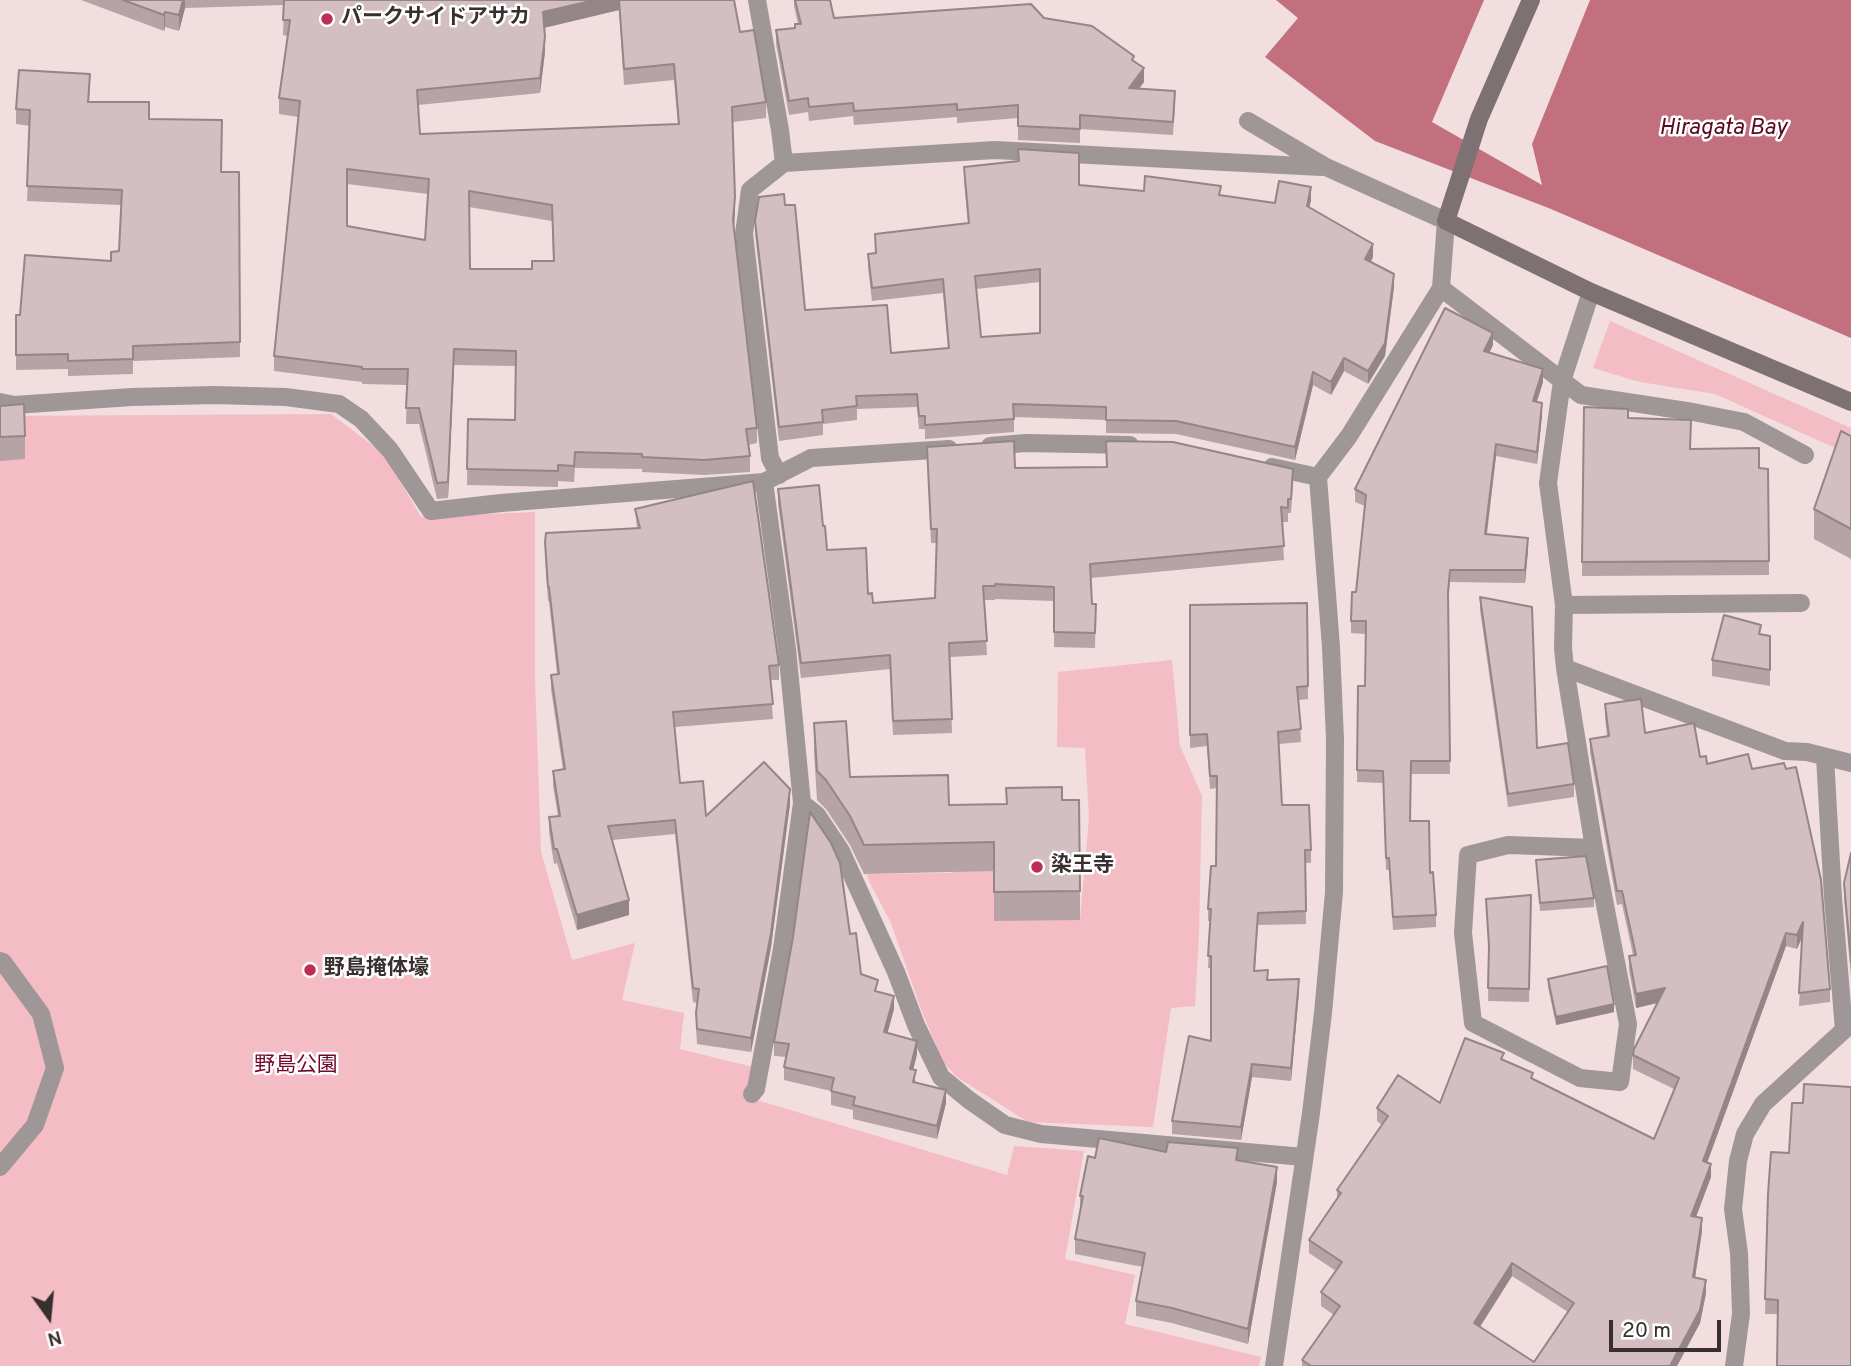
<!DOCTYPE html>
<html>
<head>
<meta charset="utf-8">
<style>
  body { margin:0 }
  #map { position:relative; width:1851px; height:1366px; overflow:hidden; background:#f2dddf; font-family:Overpass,sans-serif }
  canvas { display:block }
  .north { position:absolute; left:14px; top:1282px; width:70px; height:70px; -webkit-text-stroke:5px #fff; paint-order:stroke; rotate:165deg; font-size:19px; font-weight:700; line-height:28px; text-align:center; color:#372f30 }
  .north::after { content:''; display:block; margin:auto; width:24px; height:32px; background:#372f30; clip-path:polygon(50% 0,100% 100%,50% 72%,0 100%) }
  .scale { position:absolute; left:1609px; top:1320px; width:112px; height:32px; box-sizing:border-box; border:4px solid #372f30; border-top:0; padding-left:9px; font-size:21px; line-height:24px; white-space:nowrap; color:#372f30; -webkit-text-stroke:5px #fff; paint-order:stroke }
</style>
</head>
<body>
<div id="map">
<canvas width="1851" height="1366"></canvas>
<div class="north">N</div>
<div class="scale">20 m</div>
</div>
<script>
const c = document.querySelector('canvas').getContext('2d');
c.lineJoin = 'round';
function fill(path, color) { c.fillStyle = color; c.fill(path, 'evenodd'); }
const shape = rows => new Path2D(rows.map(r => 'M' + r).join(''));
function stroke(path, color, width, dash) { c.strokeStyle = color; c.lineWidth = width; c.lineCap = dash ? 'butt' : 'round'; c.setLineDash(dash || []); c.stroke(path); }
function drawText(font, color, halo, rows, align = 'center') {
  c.font = font + ' Overpass,"Noto Sans JP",sans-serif'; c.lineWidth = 5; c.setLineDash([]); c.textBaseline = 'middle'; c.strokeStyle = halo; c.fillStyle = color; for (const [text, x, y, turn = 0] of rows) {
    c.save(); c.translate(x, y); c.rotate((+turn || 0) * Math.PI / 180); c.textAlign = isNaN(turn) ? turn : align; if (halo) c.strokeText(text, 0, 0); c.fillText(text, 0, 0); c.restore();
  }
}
fill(shape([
  [1610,321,1851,428,1851,455,1715,394,1640,382,1593,368],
  [331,414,384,454,421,517,535,512,535,679,541,852,572,960,635,943,622,1000,684,1013,680,1049,753,1067,757,1100,1007,1175,1014,1146,1084,1151,1065,1259,1135,1275,1125,1324,1261,1357,1259,1366,0,1366,0,416],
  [1172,660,1180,746,1202,796,1199,933,1195,1006,1171,1008,1153,1127,1028,1122,957,1077,943,1062,921,1009,891,923,869,881,867,874,952,873,952,862,994,861,1080,920,1089,818,1085,748,1057,747,1058,672]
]), '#f4bcc4');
fill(shape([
  [1276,0,1851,0,1851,338,1551,209,1375,141,1265,57,1298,18]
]), '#c26f7e');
fill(shape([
  [1484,0,1590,0,1532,144,1542,185,1432,122]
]), '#f2dddf');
stroke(shape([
  [757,0,780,130,784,163,995,150,1321,167],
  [1248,121,1326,167,1446,221,1441,288,1349,436,1318,477,1331,647,1335,740,1334,892,1323,1013,1311,1113,1274,1366],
  [1441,288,1581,395,1693,412,1744,422,1805,455],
  [1591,292,1562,381,1548,483,1564,605,1563,648,1565,668,1594,848,1628,1024,1620,1082,1580,1078,1473,1023,1463,933,1468,855,1508,845,1594,848],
  [0,402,14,405,132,397,215,395,286,397,339,404,361,419,390,450,431,511,501,503,764,482,811,458,949,449],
  [990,446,1026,443,1130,445],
  [1272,467,1318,477],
  [779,475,770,458,744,234,750,190,784,163],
  [1564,605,1801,603],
  [1565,668,1785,751,1807,752,1851,763],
  [802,803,817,815,841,851,896,972,916,1025,941,1077,969,1100,1005,1125,1041,1134,1304,1157],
  [0,961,3,962,41,1014,55,1068,35,1125,0,1167],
  [752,1094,756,1089,782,949,802,803,787,649,764,482],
  [1734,1366,1741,1314,1739,1253,1733,1209,1738,1161,1745,1134,1763,1104,1844,1030,1833,898,1825,757]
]), '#9f9697', 18);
stroke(shape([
  [1531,0,1479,119,1446,221,1591,292,1851,402]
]), '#7e7173', 18);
fill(shape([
  [81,0,734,0,740,32,766,102,766,118,733,122,735,213,734,228,757,428,757,443,748,445,750,456,750,472,704,475,642,472,642,469,575,468,574,482,558,481,558,487,467,485,468,419,515,420,516,366,454,365,448,498,437,499,419,424,406,424,407,385,362,384,362,382,274,371,274,356,298,117,279,114,279,98,288,36,283,35,284,5,185,8,179,31,165,27,164,31],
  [619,10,624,85,674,80,678,124,420,134,418,105,540,93,545,52,544,28],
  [347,184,428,194,425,240,347,226],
  [469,207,552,221,553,261,532,269,470,269],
  [794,0,830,0,834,18,1044,18,1134,61,1144,82,1139,89,1175,105,1173,135,1080,129,1080,143,1018,140,1018,118,957,123,957,117,854,125,853,116,809,121,808,112,789,115,776,44,776,30,795,28,798,24,794,6],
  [90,90,89,102,149,119,221,172,239,172,240,357,133,361,133,374,68,376,68,369,16,370,16,315,20,315,111,261,111,252,119,251,121,205,27,201,30,126,16,124,16,109],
  [964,167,1079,185,1144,191,1221,195,1275,203,1311,200,1309,207,1373,257,1371,262,1394,287,1385,356,1368,384,1344,371,1331,395,1313,385,1295,460,1176,434,1106,433,1106,420,1014,417,1014,432,925,439,925,429,919,429,917,407,857,409,857,420,823,424,823,435,779,441,755,234,755,221,785,205,805,310,891,353,948,348,943,293,872,301,868,267,868,254,875,253,875,234,968,224,964,180],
  [1040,282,1040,333,981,337,976,289],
  [1493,345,1489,353,1543,382,1537,402,1542,415,1537,464,1496,456,1487,534,1528,550,1525,583,1450,582,1448,603,1450,774,1411,774,1410,821,1430,873,1436,915,1436,927,1393,930,1389,870,1386,870,1383,783,1357,782,1358,686,1365,686,1365,634,1351,633,1351,621,1356,592,1365,506,1355,502,1355,489],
  [0,406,25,436,25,459,0,461],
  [1584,407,1628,418,1690,449,1759,468,1768,469,1769,575,1582,576],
  [1851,436,1851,559,1814,539,1814,509],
  [927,447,1015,468,1293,483,1291,513,1288,513,1288,522,1282,522,1284,560,1091,578,1092,604,1096,604,1095,648,1054,647,1054,601,995,599,995,600,984,600,987,655,950,657,952,733,893,735,890,669,801,678,778,504,778,489,823,526,827,550,868,594,873,603,935,598,937,543,931,543],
  [635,509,779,665,779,680,770,680,773,719,675,727,680,783,706,816,790,804,771,947,751,1052,697,1044,696,1027,696,1013,697,1003,693,1002,675,834,612,840,629,915,577,930,557,863,554,864,549,832,549,817,558,816,553,786,553,771,563,770,551,689,551,675,557,674,549,601,548,601,545,556,546,533,637,528],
  [1480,597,1537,748,1574,784,1574,797,1508,807,1480,610],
  [1307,603,1308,699,1299,700,1301,742,1279,744,1282,805,1311,850,1311,863,1305,863,1306,924,1258,925,1255,971,1267,980,1299,992,1291,1081,1252,1077,1241,1140,1172,1134,1172,1121,1211,1041,1211,968,1208,968,1210,921,1208,921,1208,909,1216,866,1217,788,1210,789,1207,746,1190,748,1190,605],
  [1761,634,1770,636,1770,686,1712,676,1712,660],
  [1605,704,1645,733,1700,757,1707,764,1752,769,1830,989,1830,1002,1799,1006,1802,937,1797,949,1786,946,1707,1163,1711,1177,1696,1217,1702,1231,1695,1278,1706,1293,1700,1323,1677,1366,1302,1366,1302,1360,1334,1315,1321,1306,1321,1292,1336,1271,1309,1253,1309,1240,1337,1198,1337,1190,1382,1125,1377,1121,1377,1108,1440,1103,1504,1061,1533,1079,1654,1139,1674,1089,1633,1069,1633,1055,1657,1003,1636,1008,1629,970,1629,956,1633,955,1622,904,1617,905,1590,752,1590,739,1607,736,1605,717],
  [1512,1276,1568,1312,1534,1362,1480,1327],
  [814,723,850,777,949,805,1006,804,1062,800,1080,891,1080,920,994,921,994,871,864,874,850,845,826,809,817,800,814,752],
  [1851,853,1851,977,1844,899,1844,883],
  [1536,860,1594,898,1594,907,1540,911],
  [1531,895,1529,1002,1488,1001,1489,956,1486,899],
  [850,934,861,974,878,992,894,1009,887,1033,917,1054,913,1070,916,1083,946,1103,937,1139,853,1119,853,1110,831,1105,831,1091,784,1080,784,1067,786,1057,774,1056,774,1042],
  [1548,979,1614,1012,1556,1025,1548,987],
  [1851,1087,1778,1314,1765,1314,1768,1194,1789,1153],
  [1166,1152,1238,1160,1277,1182,1248,1344,1172,1323,1136,1316,1136,1301,1143,1267,1075,1254,1075,1239,1080,1210,1080,1196,1095,1158]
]), '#b5a3a6');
fill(shape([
  [183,0,185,0,185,8,179,31,179,15],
  [595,0,619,0,619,10,543,28,543,12],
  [165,12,165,27,164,31,164,15],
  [545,37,545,52,540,93,540,78],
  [1144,68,1144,82,1129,101,1129,88],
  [1311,187,1311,200,1307,219,1307,206],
  [735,197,735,213,733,235,733,220],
  [1373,244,1373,257,1365,272,1365,259],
  [1394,274,1394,287,1385,356,1368,384,1368,371],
  [1493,333,1493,345,1484,364,1484,351],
  [454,349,454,365,448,498,448,482],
  [1344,358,1344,371,1331,395,1331,382],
  [1543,369,1543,382,1533,413,1533,401],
  [1313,372,1313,385,1295,460,1295,447],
  [1542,403,1542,415,1537,464,1537,452],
  [1496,444,1496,456,1485,546,1485,534],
  [1528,538,1528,550,1525,583,1525,570],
  [790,789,790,804,771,947,751,1052,751,1038],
  [629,900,629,915,577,930,577,915],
  [1803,922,1803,935,1797,949,1797,935],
  [1786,933,1786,946,1703,1174,1703,1161],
  [1299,979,1299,992,1291,1081,1291,1068],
  [1665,988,1665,1001,1636,1008,1636,994],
  [894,996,894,1009,884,1046,884,1032],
  [1614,1004,1614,1012,1556,1025,1556,1017],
  [917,1041,917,1054,910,1083,910,1069],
  [1252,1064,1252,1077,1241,1140,1241,1127],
  [946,1090,946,1103,937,1139,937,1126],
  [1711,1164,1711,1177,1691,1230,1691,1216],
  [1277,1167,1277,1182,1248,1344,1248,1329],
  [1702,1218,1702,1231,1693,1291,1693,1277],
  [1512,1263,1512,1276,1474,1336,1474,1323],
  [1706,1280,1706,1293,1700,1323,1677,1366,1670,1366]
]), '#948587');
const building = shape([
  [123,0,183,0,179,15,165,12,164,15,123,0],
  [284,0,595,0,543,12,545,37,540,78,417,90,420,134,679,124,674,64,624,69,619,0,734,0,740,32,754,30,766,102,732,107,735,197,733,220,757,428,746,429,750,456,704,460,642,457,642,454,575,452,574,466,558,465,558,471,467,469,468,419,515,420,516,351,454,349,448,482,437,483,419,408,406,408,408,369,362,369,362,367,274,356,300,101,279,98,290,20,283,20,284,0],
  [347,169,429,179,425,240,347,226,347,169],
  [469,191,552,205,554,261,532,261,532,269,470,269,469,191],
  [795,0,830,0,834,18,1031,4,1044,18,1092,26,1134,56,1132,60,1144,68,1129,88,1175,91,1173,122,1080,115,1080,129,1018,126,1018,105,957,110,957,104,854,111,853,103,809,107,808,98,789,101,776,30,795,28,795,24,801,24,795,0],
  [19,70,90,74,88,102,149,102,149,119,222,120,221,172,239,172,240,342,133,346,133,359,68,361,68,354,16,355,16,315,20,315,25,255,111,261,111,252,119,251,122,190,27,186,30,110,16,109,19,70],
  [1018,149,1079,153,1079,185,1144,191,1145,176,1221,186,1219,195,1275,203,1279,181,1311,187,1307,206,1373,244,1365,259,1394,274,1385,343,1368,371,1344,358,1331,382,1313,372,1295,447,1176,421,1106,420,1106,407,1013,404,1014,419,925,425,925,416,919,416,917,394,856,396,857,406,822,410,823,422,779,427,755,221,759,197,784,194,785,205,795,205,805,310,887,305,891,353,949,348,943,279,872,288,868,254,876,253,875,234,969,223,964,167,1019,161,1018,149],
  [1040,269,1040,333,981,337,975,276,1040,269],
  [1445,308,1493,333,1484,351,1543,369,1533,401,1542,403,1537,452,1496,444,1485,534,1528,538,1525,570,1450,570,1448,592,1450,761,1411,761,1410,821,1429,821,1430,873,1433,872,1436,915,1393,917,1389,858,1386,858,1383,771,1357,770,1358,686,1365,686,1366,621,1351,621,1352,592,1356,592,1366,495,1355,489,1445,308],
  [24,404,25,436,0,437,0,406,24,404],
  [1584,407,1628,409,1628,418,1691,420,1690,449,1759,448,1759,468,1768,469,1769,561,1582,562,1584,407],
  [1841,431,1851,436,1851,529,1814,509,1841,431],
  [1014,441,1015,468,1107,467,1106,441,1173,442,1293,469,1291,499,1288,499,1288,508,1281,507,1284,546,1090,564,1092,604,1096,604,1095,633,1054,632,1054,587,995,584,995,586,983,586,987,641,949,643,952,719,893,721,890,655,801,663,778,489,819,485,823,526,825,526,827,550,866,548,868,594,872,593,873,603,935,598,937,529,931,529,927,447,1014,441],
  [753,481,779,665,769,666,773,704,673,712,680,783,703,781,706,816,764,762,790,789,771,933,751,1038,697,1029,696,1013,699,989,693,988,675,820,608,826,629,900,577,915,557,849,554,849,549,817,560,816,553,771,565,769,551,675,559,674,549,587,548,587,545,542,546,533,640,528,635,509,753,481],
  [1480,597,1532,607,1537,748,1568,743,1574,784,1508,794,1480,597],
  [1307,603,1308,686,1297,687,1301,729,1278,732,1282,805,1309,805,1311,850,1305,850,1306,911,1258,913,1254,971,1268,970,1267,980,1299,979,1291,1068,1252,1064,1241,1127,1172,1121,1189,1036,1211,1041,1211,956,1208,956,1211,909,1208,909,1211,866,1216,866,1217,776,1210,776,1207,734,1190,735,1190,605,1307,603],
  [1724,615,1761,625,1759,634,1770,636,1770,670,1712,660,1724,615],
  [1641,699,1645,733,1694,723,1700,757,1706,756,1707,764,1748,754,1752,769,1784,763,1786,769,1796,767,1821,880,1830,989,1799,993,1803,922,1797,935,1786,933,1703,1161,1711,1164,1691,1216,1702,1218,1693,1277,1706,1280,1700,1310,1670,1366,1311,1366,1302,1360,1340,1306,1321,1292,1342,1262,1309,1240,1341,1193,1337,1190,1388,1116,1377,1108,1398,1075,1440,1103,1465,1038,1504,1053,1501,1059,1533,1073,1531,1078,1654,1139,1679,1078,1633,1055,1634,1049,1665,988,1636,994,1629,956,1636,955,1622,891,1617,891,1590,739,1609,736,1605,704,1641,699],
  [1512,1263,1574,1303,1534,1362,1474,1323,1512,1263],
  [846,721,850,777,948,775,949,805,1007,804,1006,788,1062,787,1062,800,1079,800,1080,891,994,892,994,842,864,845,850,816,826,780,817,771,814,723,846,721],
  [810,812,831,843,840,863,850,934,856,933,861,974,878,980,875,991,894,996,884,1032,917,1041,910,1069,916,1070,913,1082,946,1090,937,1126,853,1105,855,1097,831,1091,834,1078,784,1067,789,1044,774,1042,793,937,810,812],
  [1851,853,1851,961,1844,883,1851,853],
  [1586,856,1594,898,1540,903,1536,860,1586,856],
  [1531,895,1529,989,1488,988,1489,946,1486,899,1531,895],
  [1607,966,1614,1004,1556,1017,1548,979,1607,966],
  [1804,1084,1851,1087,1851,1366,1777,1366,1778,1300,1765,1299,1768,1194,1771,1152,1789,1153,1792,1103,1803,1103,1804,1084],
  [1099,1138,1166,1152,1168,1142,1238,1148,1236,1160,1277,1167,1248,1329,1172,1308,1136,1301,1145,1253,1075,1239,1083,1196,1080,1196,1088,1156,1095,1158,1099,1138]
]);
fill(building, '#d3bec1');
stroke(building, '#948587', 2);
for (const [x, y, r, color] of [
  [327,19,7,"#bd2e57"],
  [1037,867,7,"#bd2e57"],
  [310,970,7,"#bd2e57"]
]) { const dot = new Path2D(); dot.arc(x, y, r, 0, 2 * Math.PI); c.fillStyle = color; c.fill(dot); stroke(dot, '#fff', 2.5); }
drawText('bold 21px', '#372f30', '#fff', [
  ["パークサイドアサカ",341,19],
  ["染王寺",1051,867],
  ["野島掩体壕",324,970]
], 'left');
drawText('21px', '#71082d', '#fff', [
  ["野島公園",296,1067]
]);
drawText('italic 23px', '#570a22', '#fff', [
  ["Hiragata Bay",1723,129]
]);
</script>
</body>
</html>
